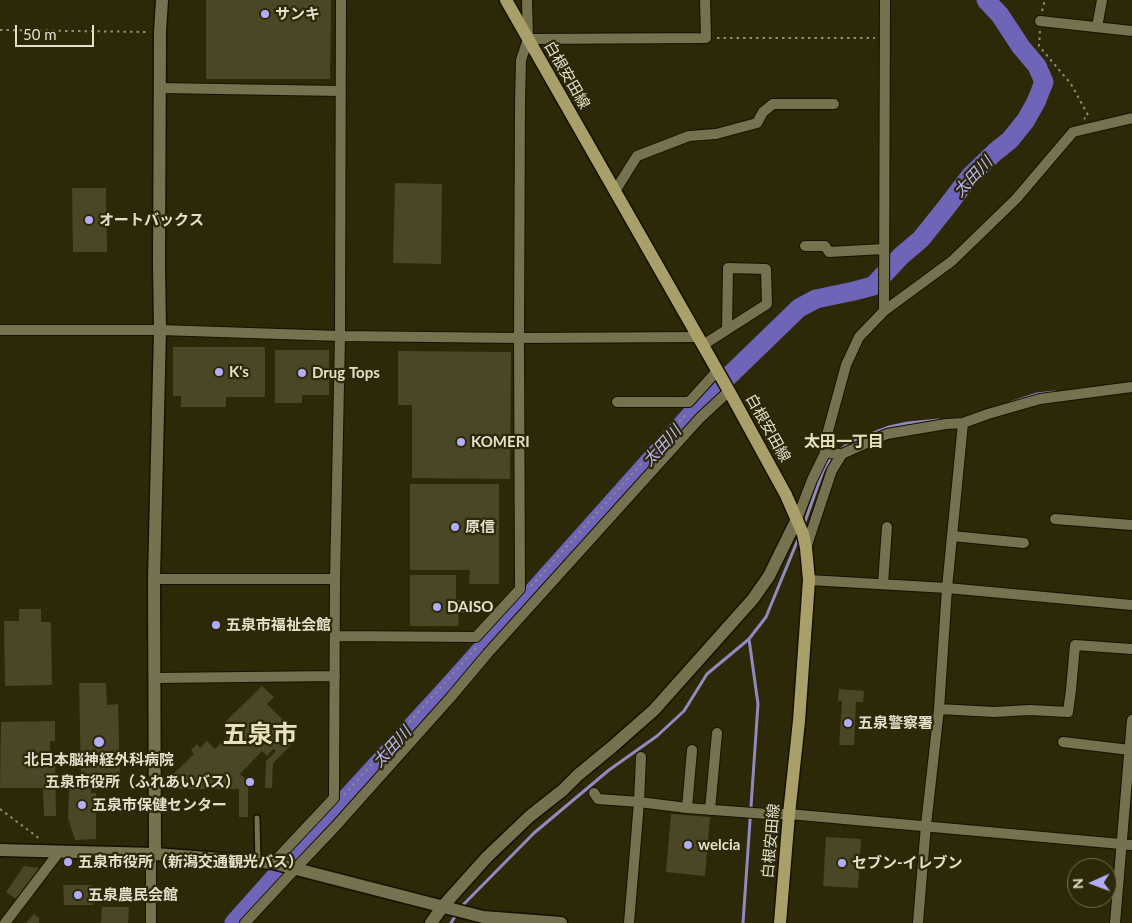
<!DOCTYPE html>
<html>
<head>
<meta charset="utf-8">
<style>
  body { margin:0 }
  #map { position:relative; width:1132px; height:923px; overflow:hidden; background:#2d2807; font-family:Lato,sans-serif }
  canvas { display:block }
  .north { position:absolute; left:1067px; top:858px; width:50px; height:50px; box-sizing:border-box; background:#2d2807; border:1px solid #757256; border-radius:50%; rotate:268deg; font-size:14px; font-weight:700; line-height:20px; text-align:center; color:#e2e0cd }
  .north::after { content:''; display:block; margin:auto; width:18px; height:22px; background:#b1adfa; clip-path:polygon(50% 0,100% 100%,50% 72%,0 100%) }
  .scale { position:absolute; left:15px; top:25px; width:79px; height:22px; box-sizing:border-box; border:2px solid #e2e0cd; border-top:0; padding-left:6px; font-size:15px; line-height:18px; white-space:nowrap; color:#e2e0cd; -webkit-text-stroke:4px #2d2807; paint-order:stroke }
</style>
</head>
<body>
<div id="map">
<canvas width="1132" height="923"></canvas>
<div class="north">N</div>
<div class="scale">50 m</div>
</div>
<script>
const c = document.querySelector('canvas').getContext('2d');
c.lineJoin = 'round';
const shape = rows => new Path2D(rows.map(r => 'M' + r).join(''));
function stroke(path, color, width, dash) { c.strokeStyle = color; c.lineWidth = width; c.lineCap = dash ? 'butt' : 'round'; c.setLineDash(dash || []); c.stroke(path); }
function fill(path, color) { c.fillStyle = color; c.fill(path, 'evenodd'); }
function drawText(font, color, halo, rows, align = 'center') {
  c.font = font + ' Lato,"Noto Sans JP",sans-serif'; c.lineWidth = 4.5; c.setLineDash([]); c.textBaseline = 'middle'; c.strokeStyle = halo; c.fillStyle = color; for (const [text, x, y, turn = 0] of rows) {
    c.save(); c.translate(x, y); c.rotate((+turn || 0) * Math.PI / 180); c.textAlign = isNaN(turn) ? turn : align; if (halo) c.strokeText(text, 0, 0); c.fillText(text, 0, 0); c.restore();
  }
}
stroke(shape([
  [1010,403,1037,394,1055,392],
  [839,451,850,442,889,427,908,423,939,420],
  [803,527,823,471,832,456],
  [460,908,534,833,609,770,657,736,684,711,707,674,749,639,766,617,799,537],
  [451,923,457,913],
  [743,923,758,704,749,639]
]), '#918abf', 3);
stroke(shape([
  [234,923,299,850,449,686,703,401,799,308,816,299,854,291,873,286,901,256,921,239,945,209,971,175,995,152,1010,140,1026,120,1036,102,1044,82,1037,66,1021,47,1000,15,986,0]
]), '#6e65b9', 19);
fill(shape([
  [206,0,331,0,330,79,206,79],
  [395,183,442,184,441,264,393,263],
  [72,188,106,188,107,252,73,252],
  [173,347,265,347,265,397,226,397,226,407,181,407,181,396,173,396],
  [275,350,329,350,329,395,302,395,302,403,275,403],
  [398,351,511,352,510,479,412,478,412,405,398,405],
  [410,484,499,484,499,584,469,584,470,570,410,570],
  [410,575,456,575,456,600,464,600,464,613,459,613,458,626,410,626],
  [19,609,41,609,41,622,51,622,52,685,5,686,4,621,19,621],
  [79,683,106,683,107,705,118,704,120,780,81,780],
  [262,686,274,697,267,704,286,723,278,731,280,733,287,726,292,731,279,744,281,746,287,740,291,745,273,763,272,788,265,788,266,761,276,751,273,749,267,756,262,751,240,774,248,781,248,817,239,817,239,789,179,789,169,778,194,754,191,750,197,744,200,748,207,741,215,749,231,733,223,724],
  [839,689,864,691,863,702,856,702,854,745,839,745,842,701,838,701],
  [55,721,55,741,50,741,50,759,55,759,56,816,44,816,43,788,0,788,1,722],
  [69,788,91,788,91,793,96,793,96,839,75,840,68,818],
  [671,814,710,817,705,876,666,872],
  [826,837,861,839,858,888,823,886],
  [24,866,40,868,16,899,6,892],
  [63,885,92,885,93,905,64,905],
  [102,907,129,907,128,923,101,923],
  [34,914,39,918,39,923,26,923]
]), '#4b4726');
const service = shape([
  [257,818,258,862]
]);
const minor = shape([
  [1040,21,1132,31],
  [1097,27,1102,0],
  [528,39,706,38,705,0],
  [160,88,341,91],
  [615,191,637,156,689,136,716,134,757,123,763,112,773,104,834,104],
  [805,246,825,246,829,252,884,249],
  [884,311,885,0],
  [0,330,160,330,340,336,519,338,698,337],
  [703,345,767,304,766,269,728,268,727,329],
  [617,402,689,402,717,371],
  [825,453,842,454,887,434,946,424,963,423,988,414,1040,399,1132,387],
  [797,519,812,480,825,453,825,442,846,365,859,337,884,311,952,261,1016,199,1073,132,1132,118],
  [1055,519,1132,525],
  [952,536,1024,543],
  [806,548,832,470,842,454],
  [154,579,335,579],
  [809,580,947,588,1132,605],
  [883,584,887,527],
  [335,636,476,637,520,589,519,338,520,103,521,60,528,39,527,0],
  [155,678,335,676],
  [939,709,994,712,1030,710,1068,712,1071,690,1075,645,1132,649],
  [1063,742,1130,750],
  [594,793,598,799,639,802,687,808,767,814,789,814,1132,845],
  [687,808,692,750],
  [710,810,717,733],
  [273,863,334,798,335,579,340,336,341,0],
  [5,923,59,852],
  [151,923,151,858,155,854],
  [245,923,295,869,335,827,451,697,488,653,700,418,729,391],
  [629,923,639,802,641,757],
  [918,923,926,825,939,709,947,588,963,423],
  [1115,923,1132,720]
]);
const tertiary = shape([
  [0,850,155,854,273,863,483,917,561,923],
  [155,854,154,579,160,330,159,264,160,32,162,0],
  [431,923,443,906,487,857,530,816,563,790,578,775,612,747,654,710,753,599,769,576,797,519]
]);
const primary = shape([
  [506,0,729,391,786,495,803,534,806,548,809,580,799,721,789,814,780,923]
]);
stroke(service, '#151100', 8);
stroke(minor, '#151100', 12);
stroke(tertiary, '#151100', 15);
stroke(primary, '#151100', 15);
stroke(shape([
  [1042,11,1045,0],
  [0,30,148,32],
  [1040,31,1039,46,1071,84,1088,115,1084,119],
  [717,38,875,38],
  [531,586,688,412],
  [344,795,476,648],
  [0,809,40,839]
]), '#908d74', 2, [2.5, 4]);
stroke(service, '#76714f', 5);
stroke(minor, '#76714f', 10);
stroke(tertiary, '#76714f', 12);
stroke(primary, '#a8a068', 12);
for (const [x, y, r, color] of [
  [265,14,5,"#b1adfa"],
  [89,220,5,"#b1adfa"],
  [219,372,5,"#b1adfa"],
  [302,373,5,"#b1adfa"],
  [461,442,5,"#b1adfa"],
  [455,527,5,"#b1adfa"],
  [437,607,5,"#b1adfa"],
  [216,625,5,"#b1adfa"],
  [848,723,5,"#b1adfa"],
  [99,742,6,"#b1adfa"],
  [250,782,5,"#b1adfa"],
  [82,805,5,"#b1adfa"],
  [688,845,5,"#b1adfa"],
  [68,862,5,"#b1adfa"],
  [842,863,5,"#b1adfa"],
  [78,895,5,"#b1adfa"]
]) { const dot = new Path2D(); dot.arc(x, y, r, 0, 2 * Math.PI); c.fillStyle = color; c.fill(dot); stroke(dot, '#2d2807', 2); }
drawText('bold 15px', '#e2e0cd', '#2d2807', [
  ["サンキ",275,14],
  ["オートバックス",99,220],
  ["K's",229,372],
  ["Drug Tops",312,373],
  ["KOMERI",471,442],
  ["原信",465,527],
  ["DAISO",447,607],
  ["五泉市福祉会館",226,625],
  ["五泉警察署",858,723],
  ["北日本脳神経外科病院",99,760,"center"],
  ["五泉市役所（ふれあいバス）",240,782,"right"],
  ["五泉市保健センター",92,805],
  ["welcia",698,845],
  ["五泉市役所（新潟交通観光バス）",78,862],
  ["セブン-イレブン",852,863],
  ["五泉農民会館",88,895]
], 'left');
drawText('15px', '#e2e0cd', '#2d2807', [
  ["白根安田線",567,75,60],
  ["白根安田線",768,428,61],
  ["白根安田線",771,841,-85]
]);
drawText('italic 16px', '#bbb8fc', '#2d2807', [
  ["太田川",973,177,-47],
  ["太田川",662,446,-48],
  ["太田川",392,747,-48]
]);
drawText('bold 16px', '#e7e2bd', '#2d2807', [
  ["太田一丁目",844,442]
]);
drawText('bold 25px', '#e7e2bd', '#2d2807', [
  ["五泉市",260,735]
]);
</script>
</body>
</html>
